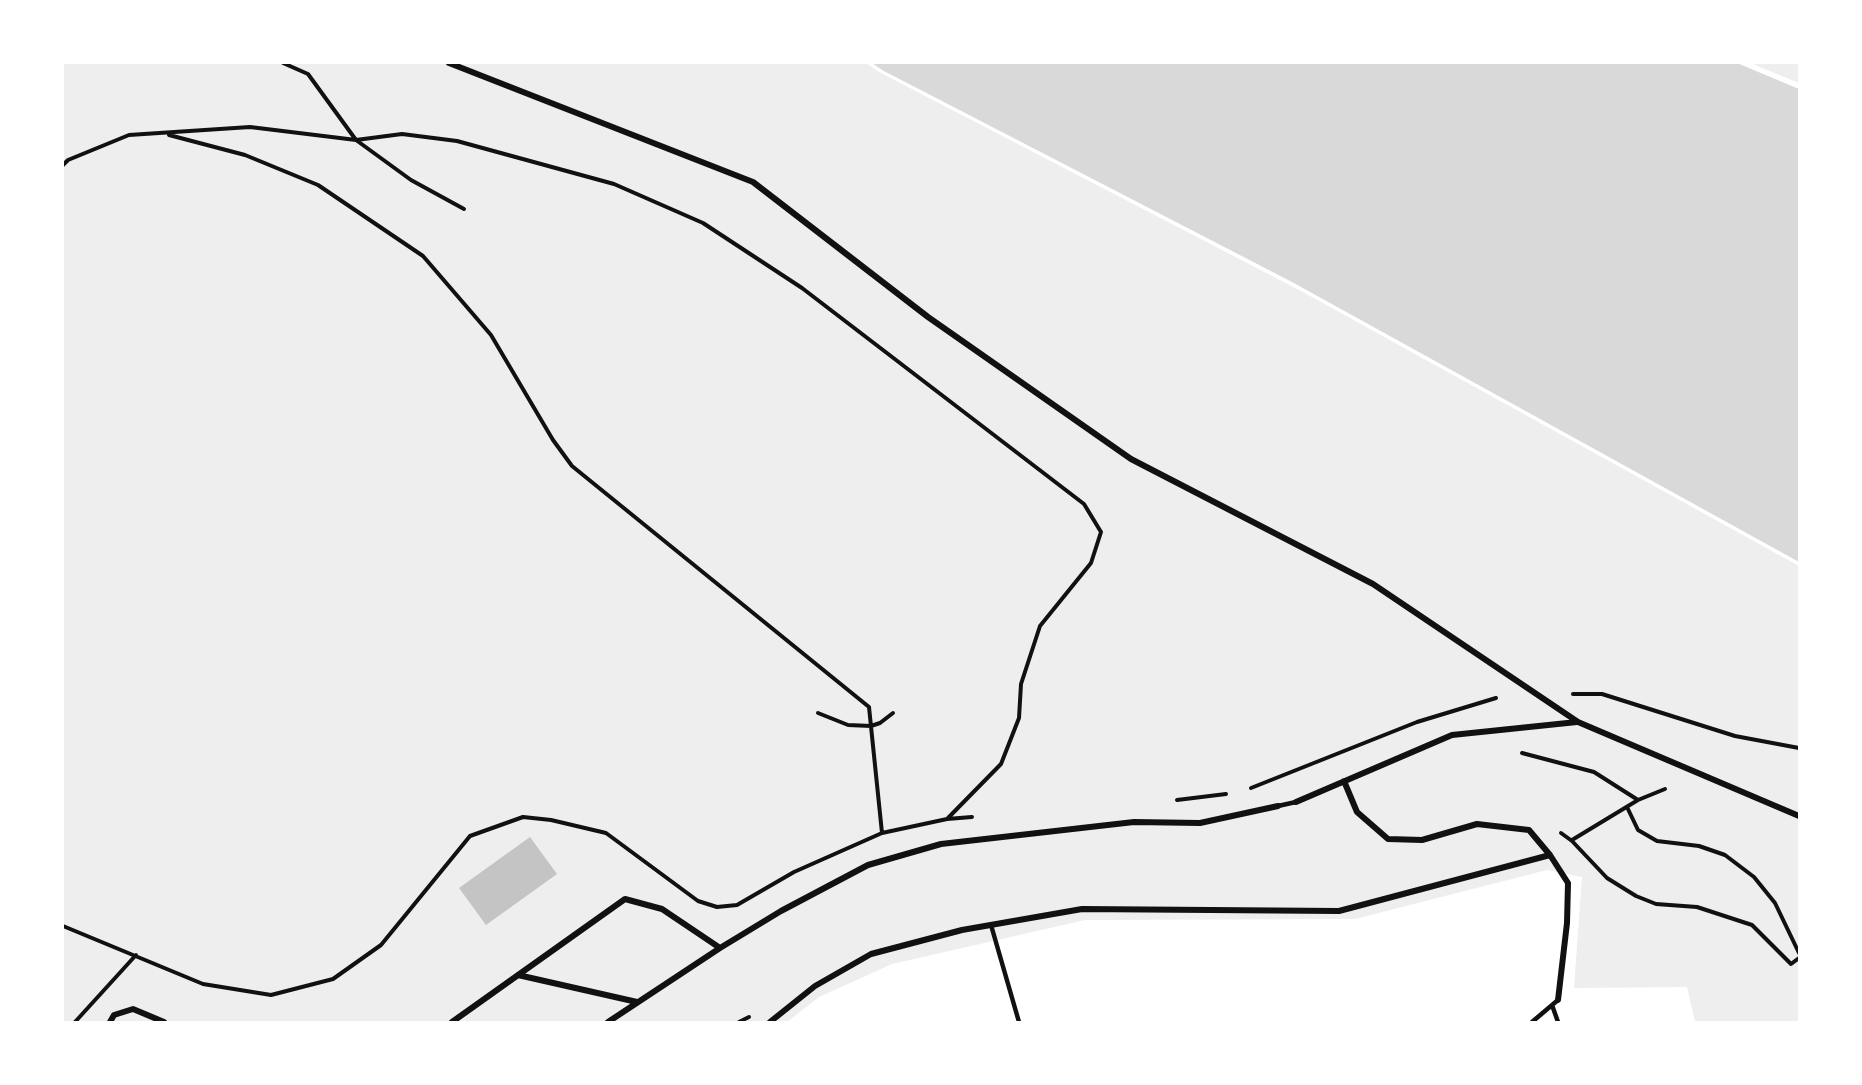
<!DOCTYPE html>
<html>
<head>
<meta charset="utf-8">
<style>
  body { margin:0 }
  #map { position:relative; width:1862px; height:1085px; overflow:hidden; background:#fff; font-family:"Golos Text",sans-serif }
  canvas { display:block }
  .frame { position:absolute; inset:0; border:64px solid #fff; pointer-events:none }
</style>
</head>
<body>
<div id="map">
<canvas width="1862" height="1085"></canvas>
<div class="frame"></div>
</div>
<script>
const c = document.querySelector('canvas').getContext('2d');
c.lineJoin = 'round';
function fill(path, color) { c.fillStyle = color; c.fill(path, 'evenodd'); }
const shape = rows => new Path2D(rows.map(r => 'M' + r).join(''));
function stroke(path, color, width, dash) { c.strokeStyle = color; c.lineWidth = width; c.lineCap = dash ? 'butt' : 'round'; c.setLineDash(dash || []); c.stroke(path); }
fill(shape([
  [63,63,866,63,879,72,1301,291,1799,566,1799,1022,1695,1022,1687,987,1574,988,1582,877,1547,870,1355,919,1085,920,892,964,819,997,787,1022,63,1022],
  [1750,63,1799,63,1799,83]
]), '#eee');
fill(shape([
  [872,63,1737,63,1799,89,1799,562,1292,282,882,70]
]), '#d9d9d9');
fill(shape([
  [530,837,557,874,486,925,459,888]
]), '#c4c4c4');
stroke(shape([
  [283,63,308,74,356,140,411,180,464,209],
  [169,135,245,155,318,185,423,256,491,335,553,440,572,466,869,707,882,833],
  [63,165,68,160,129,135,250,127,356,140,402,134,457,141,614,184,703,223,802,288,1084,504,1101,532,1091,563,1040,626,1021,684,1019,718,1001,764,948,818],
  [1573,694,1602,694,1735,736,1799,748],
  [818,713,848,725,871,726,880,723,893,713],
  [1522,753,1594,772,1638,800,1665,789],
  [1251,788,1417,722,1496,698],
  [1177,800,1226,794],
  [1627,807,1638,830,1657,841,1699,846,1725,855,1754,877,1775,903,1799,953],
  [1561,833,1572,841,1607,878,1636,896,1656,904,1697,907,1752,925,1791,964,1799,958],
  [1572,840,1638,800],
  [63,926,203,984,271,995,333,979,381,945,470,836,523,817,551,820,606,833,698,901,717,907,737,905,794,872,882,833,947,819,972,817],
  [75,1022,136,955],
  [739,1022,749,1017]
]), '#111', 4);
stroke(shape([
  [1278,806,1296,802],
  [991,925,1019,1022],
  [1552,1005,1558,1022],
  [1532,1022,1558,1000]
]), '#111', 4.5);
stroke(shape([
  [449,63,753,182,928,317,1131,459,1373,584,1578,722,1799,816],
  [1344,781,1357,812,1388,839,1422,840,1477,824,1529,830,1550,855,1568,883,1567,923,1558,1000],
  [1296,802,1452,735,1577,722],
  [518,975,637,1002],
  [110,1022,114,1015,133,1009,164,1022],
  [452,1022,625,899,662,909,720,948],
  [608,1022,720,948,781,911,868,865,941,844,1134,822,1200,823,1278,806],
  [770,1022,815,986,871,954,962,930,1082,909,1339,911,1550,855]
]), '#111', 6);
</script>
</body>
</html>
